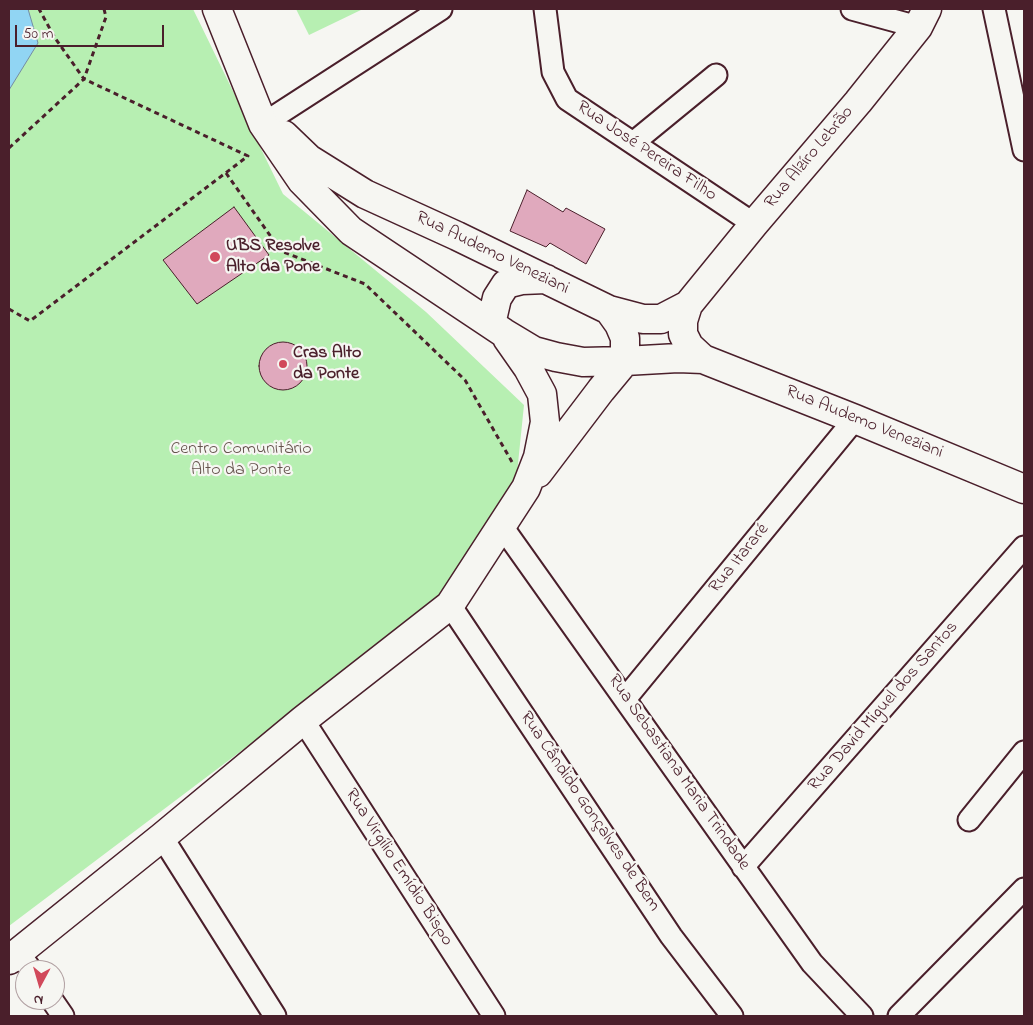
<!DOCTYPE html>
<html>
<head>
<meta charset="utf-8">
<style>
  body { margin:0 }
  #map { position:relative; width:1033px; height:1025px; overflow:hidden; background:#f6f6f2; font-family:"Indie Flower",sans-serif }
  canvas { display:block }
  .frame { position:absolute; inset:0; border:10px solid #4a1f2b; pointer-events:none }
  .north { position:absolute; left:15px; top:960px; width:50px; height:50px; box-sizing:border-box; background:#f6f6f2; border:1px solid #b1a0a2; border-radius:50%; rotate:186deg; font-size:14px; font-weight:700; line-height:20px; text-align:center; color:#4a1f2b }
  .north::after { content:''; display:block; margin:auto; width:18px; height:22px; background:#d1495b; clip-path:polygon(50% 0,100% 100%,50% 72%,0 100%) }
  .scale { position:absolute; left:15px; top:25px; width:149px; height:22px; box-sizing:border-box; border:2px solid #4a1f2b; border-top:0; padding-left:6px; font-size:15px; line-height:18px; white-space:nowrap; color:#4a1f2b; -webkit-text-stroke:4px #f6f6f2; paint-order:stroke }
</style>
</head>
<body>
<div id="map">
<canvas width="1033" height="1025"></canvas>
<div class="frame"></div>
<div class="north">N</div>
<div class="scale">50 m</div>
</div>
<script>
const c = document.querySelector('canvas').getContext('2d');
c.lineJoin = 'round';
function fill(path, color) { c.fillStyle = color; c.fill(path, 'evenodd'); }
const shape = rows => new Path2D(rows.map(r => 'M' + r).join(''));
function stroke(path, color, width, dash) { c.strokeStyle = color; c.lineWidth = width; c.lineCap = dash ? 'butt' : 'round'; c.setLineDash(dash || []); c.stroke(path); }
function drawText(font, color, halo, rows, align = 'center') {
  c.font = font + ' "Indie Flower",sans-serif'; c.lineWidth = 4.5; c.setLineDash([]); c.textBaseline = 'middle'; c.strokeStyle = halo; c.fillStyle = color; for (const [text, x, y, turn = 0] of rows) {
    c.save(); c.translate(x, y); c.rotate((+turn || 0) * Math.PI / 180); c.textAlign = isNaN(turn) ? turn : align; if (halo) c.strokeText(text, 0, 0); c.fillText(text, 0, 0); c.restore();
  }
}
fill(shape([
  [9,9,193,9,283,194,426,312,524,405,516,483,444,598,9,926],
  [296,9,363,9,309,35]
]), '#b7efb2');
const water = shape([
  [9,9,28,9,38,43,9,90,9,9]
]);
fill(water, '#91d5f3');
stroke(water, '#758ca3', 1);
const building = shape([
  [527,190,563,212,566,208,605,229,586,264,550,243,546,247,510,231,527,190],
  [234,207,269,255,197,304,163,260,234,207],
  '259 366a24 24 0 1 1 48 0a24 24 0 1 1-48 0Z'
]);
fill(building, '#e0a9bd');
stroke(building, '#4a1f2b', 1);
const minor = shape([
  [545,9,553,72,567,99,754,224],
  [852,9,918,27],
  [994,9,1024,150],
  [263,124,441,9],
  [633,143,716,75],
  [501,525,812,963,862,1016],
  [450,605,671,936,732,1016],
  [625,699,855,419],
  [303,720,494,1016],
  [969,820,1024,752],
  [162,837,275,1016],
  [743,867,1024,547],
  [18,952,31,970],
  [52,1000,63,1016],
  [899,1016,1024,889]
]);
const secondary = shape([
  [217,9,263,124,302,181,351,231,504,333,534,351,556,357,583,362,625,361,678,358,703,359,855,419,1024,489],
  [284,135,309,159,365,194,457,236,609,310,643,319,661,319,688,305],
  [491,324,497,298,506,284,522,280,546,279],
  [703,359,689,346,683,334,683,321,688,305,754,224,858,102,918,27,927,9],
  [538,473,601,390,625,361,625,338,619,324,609,310],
  [9,960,162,837,303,720,450,605,526,488,538,457,545,422,542,394,528,368,507,338]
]);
stroke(minor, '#4a1f2b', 25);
stroke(secondary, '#4a1f2b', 31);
stroke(shape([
  [9,148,84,79,106,17,104,9],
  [226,173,281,251,365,284,465,380,512,462],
  [9,309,30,321,248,156,84,79,55,38,39,9]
]), '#4a1f2b', 3, [5, 4]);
stroke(minor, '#f6f6f2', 21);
stroke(secondary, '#f6f6f2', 28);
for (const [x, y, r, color] of [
  [215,257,6,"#d1495b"],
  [283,364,5,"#d1495b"]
]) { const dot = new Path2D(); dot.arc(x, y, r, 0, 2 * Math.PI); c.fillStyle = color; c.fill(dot); stroke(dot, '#f6f6f2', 2); }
drawText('18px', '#4a1f2b', '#f6f6f2', [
  ["Rua José Pereira Filho",646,152,34],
  ["Rua Alzíro Lebrão",810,158,-50],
  ["Rua Audemo Veneziani",492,254,26],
  ["Rua Audemo Veneziani",864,423,22],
  ["Rua Itararé",740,559,-51],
  ["Rua David Miguel dos Santos",884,707,-49],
  ["Rua Sebastiana Maria Trindade",678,773,55],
  ["Rua Cândido Gonçalves de Bem",589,812,56],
  ["Rua Virgílio Emídio Bispo",398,868,57]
]);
drawText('bold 18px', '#4a1f2b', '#f6f6f2', [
  ["UBS Resolve",226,247],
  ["Alto da Pone",226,268],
  ["Cras Alto",293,354],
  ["da Ponte",293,375]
], 'left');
drawText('18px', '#65534d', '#f6f6f2', [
  ["Centro Comunitário",241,450],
  ["Alto da Ponte",241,471]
]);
</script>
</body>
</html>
